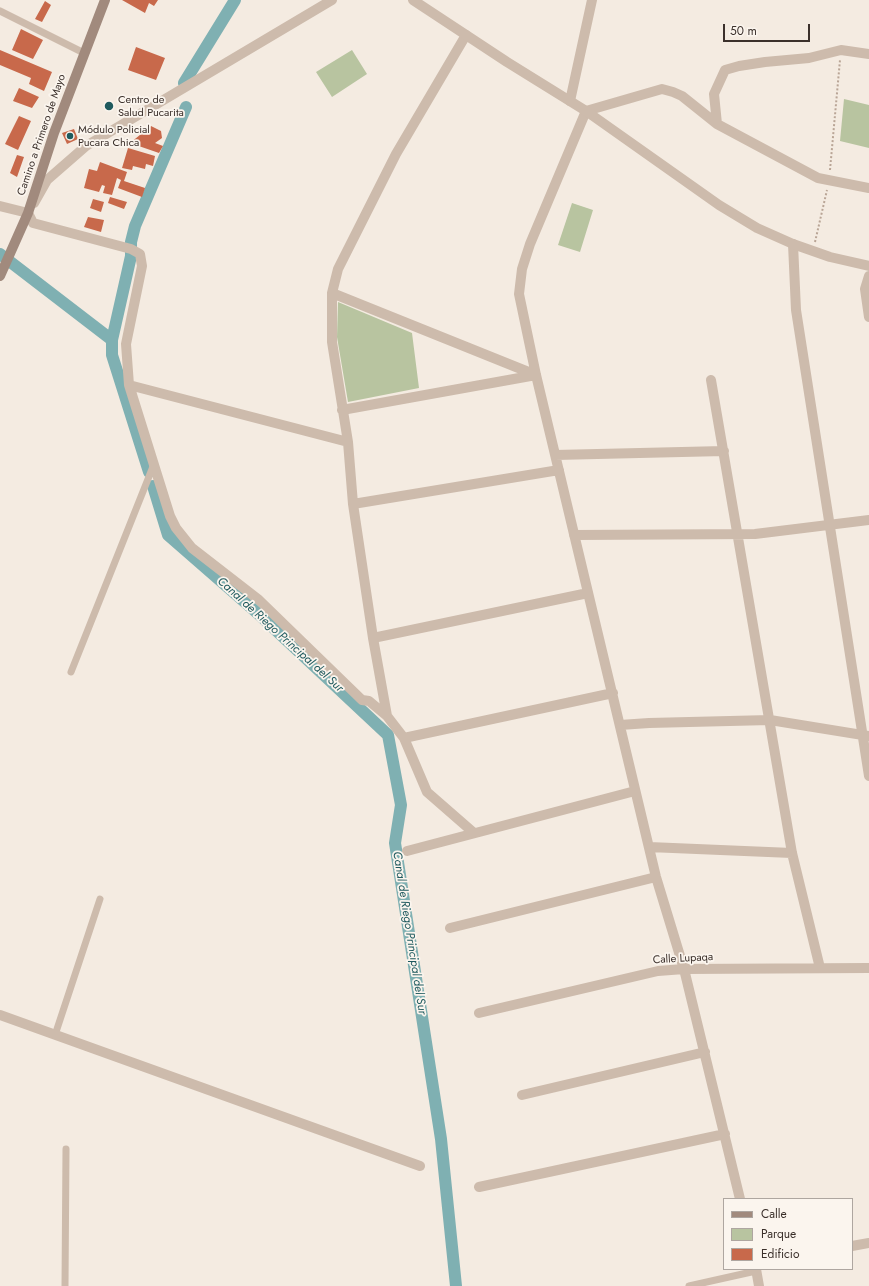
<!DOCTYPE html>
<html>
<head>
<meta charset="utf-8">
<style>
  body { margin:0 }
  #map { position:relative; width:869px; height:1286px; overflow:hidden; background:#f4ebe1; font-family:Jost,sans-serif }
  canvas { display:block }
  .legend { position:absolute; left:723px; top:1198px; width:130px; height:72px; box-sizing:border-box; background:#fbf5ee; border:1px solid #aea6a0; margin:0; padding:5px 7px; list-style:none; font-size:12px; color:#3b302b }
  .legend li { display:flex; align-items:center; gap:8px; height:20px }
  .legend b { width:20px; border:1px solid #aea6a0 }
  .scale { position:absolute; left:723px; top:24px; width:87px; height:18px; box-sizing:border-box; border:2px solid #3b302b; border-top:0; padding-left:5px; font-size:12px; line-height:14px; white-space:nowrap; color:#3b302b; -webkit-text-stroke:3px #fbf5ee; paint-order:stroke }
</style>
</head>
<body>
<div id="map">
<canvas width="869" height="1286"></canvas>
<ul class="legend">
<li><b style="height:5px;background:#a18a7d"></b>Calle</li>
<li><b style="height:11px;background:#b8c4a0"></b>Parque</li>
<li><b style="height:11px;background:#c8694b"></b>Edificio</li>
</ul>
<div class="scale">50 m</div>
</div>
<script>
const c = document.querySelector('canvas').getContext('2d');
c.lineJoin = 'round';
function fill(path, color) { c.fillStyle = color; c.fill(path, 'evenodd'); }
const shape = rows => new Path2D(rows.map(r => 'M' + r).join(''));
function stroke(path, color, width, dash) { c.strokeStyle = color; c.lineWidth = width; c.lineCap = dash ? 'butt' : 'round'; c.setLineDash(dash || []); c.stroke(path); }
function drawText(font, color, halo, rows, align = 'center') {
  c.font = font + ' Jost,sans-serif'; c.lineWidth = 3.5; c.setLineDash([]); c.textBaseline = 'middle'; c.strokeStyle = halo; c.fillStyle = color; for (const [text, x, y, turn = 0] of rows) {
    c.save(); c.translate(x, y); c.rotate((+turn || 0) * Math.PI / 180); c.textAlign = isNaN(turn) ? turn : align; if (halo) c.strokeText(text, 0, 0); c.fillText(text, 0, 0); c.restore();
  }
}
fill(shape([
  [352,50,367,74,332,97,316,72],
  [844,99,869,105,869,148,840,141],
  [572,203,593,210,580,252,558,245],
  [338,302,412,333,419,388,348,402,337,337]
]), '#b8c4a0');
stroke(shape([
  [184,83,235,0],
  [0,254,112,340,112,355,149,472],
  [112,340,131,256,131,242,135,226,186,107],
  [153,486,168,535,262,617,388,735,401,805,395,843,441,1139,456,1286]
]), '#7fb0b2', 12);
fill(shape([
  [122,0,158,0,154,6,149,3,145,13],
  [45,1,51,5,42,22,35,19],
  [21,29,43,40,33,59,12,50],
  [136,47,165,58,156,80,128,70],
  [0,50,52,72,44,91,29,84,31,78,0,65],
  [19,88,39,97,32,108,13,101],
  [19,116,31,121,18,150,5,144],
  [151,126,161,131,162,138,155,143,163,146,159,153,130,143],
  [74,129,78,139,67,144,62,133],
  [128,148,155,156,153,166,146,164,145,169,133,166,132,170,122,168],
  [17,155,24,157,17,177,10,173],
  [100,162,127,172,124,181,145,188,142,197,118,188,121,180,117,178,112,195,103,193,105,186,102,185,99,192,84,188,89,169,97,171],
  [110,197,127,202,124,209,108,203],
  [93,199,104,202,101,212,90,208],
  [88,217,104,220,101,232,84,227]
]), '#c8694b');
stroke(shape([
  [830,170,840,60],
  [815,242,827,190]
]), '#b9a596', 2, [2, 2]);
stroke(shape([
  [0,11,84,53],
  [71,672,154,464],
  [55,1035,100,899],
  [65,1286,66,1149],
  [689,1286,756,1271]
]), '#cdbbac', 7);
stroke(shape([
  [570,101,592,0],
  [717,124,714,94,725,70,739,66,765,62,809,58,841,50,869,54],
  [0,206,28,213,33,223,131,249,140,254,142,266,126,344,129,385,170,516,176,528,192,548,259,600,362,700,369,701,387,716,404,738,427,792,474,833],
  [793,244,796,310,869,776],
  [869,276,865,289,869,317],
  [332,293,536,375,342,410],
  [711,380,792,853,820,968],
  [129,385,348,442],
  [555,455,724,451],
  [353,504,559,470],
  [574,535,755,534,869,520],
  [373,638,588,593],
  [387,716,373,638,353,504,348,442,332,342,332,293,338,269,396,154,466,35],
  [620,725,649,723,770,720,869,736],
  [404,738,613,693],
  [649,847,792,853],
  [407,851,635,791],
  [450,928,656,877],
  [479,1013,658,971,684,969,869,968],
  [0,1015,420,1166],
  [522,1095,705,1052],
  [479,1187,725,1134],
  [740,1199,684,969,656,877,536,375,519,294,522,269,530,244,586,111,662,89,673,92,682,96,717,124,818,178,869,188],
  [852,1246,869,1243],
  [756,1269,759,1286]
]), '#cdbbac', 10);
stroke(shape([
  [413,0,507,62,586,111,719,205,757,228,793,244,830,257,869,266],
  [34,203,47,180,86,146,332,0]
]), '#cdbbac', 10);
stroke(shape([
  [0,276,28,213,54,133,105,0]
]), '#a18a7d', 10);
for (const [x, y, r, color] of [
  [109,106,5,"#1f5a5e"],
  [70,136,4,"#1f5a5e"]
]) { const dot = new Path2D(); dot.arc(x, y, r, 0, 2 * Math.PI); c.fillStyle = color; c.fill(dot); stroke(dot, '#fbf5ee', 1.5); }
drawText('11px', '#3b302b', '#fbf5ee', [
  ["Centro de",118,100],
  ["Salud Pucarita",118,113],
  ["Módulo Policial",78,130],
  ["Pucara Chica",78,143]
], 'left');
drawText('11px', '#3b302b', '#fbf5ee', [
  ["Camino a Primero de Mayo",42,135,-71],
  ["Calle Lupaqa",683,959,-3]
]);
drawText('italic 12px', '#1f5a5e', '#fbf5ee', [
  ["Canal de Riego Principal del Sur",280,635,42],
  ["Canal de Riego Principal del Sur",409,933,81]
]);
</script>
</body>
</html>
